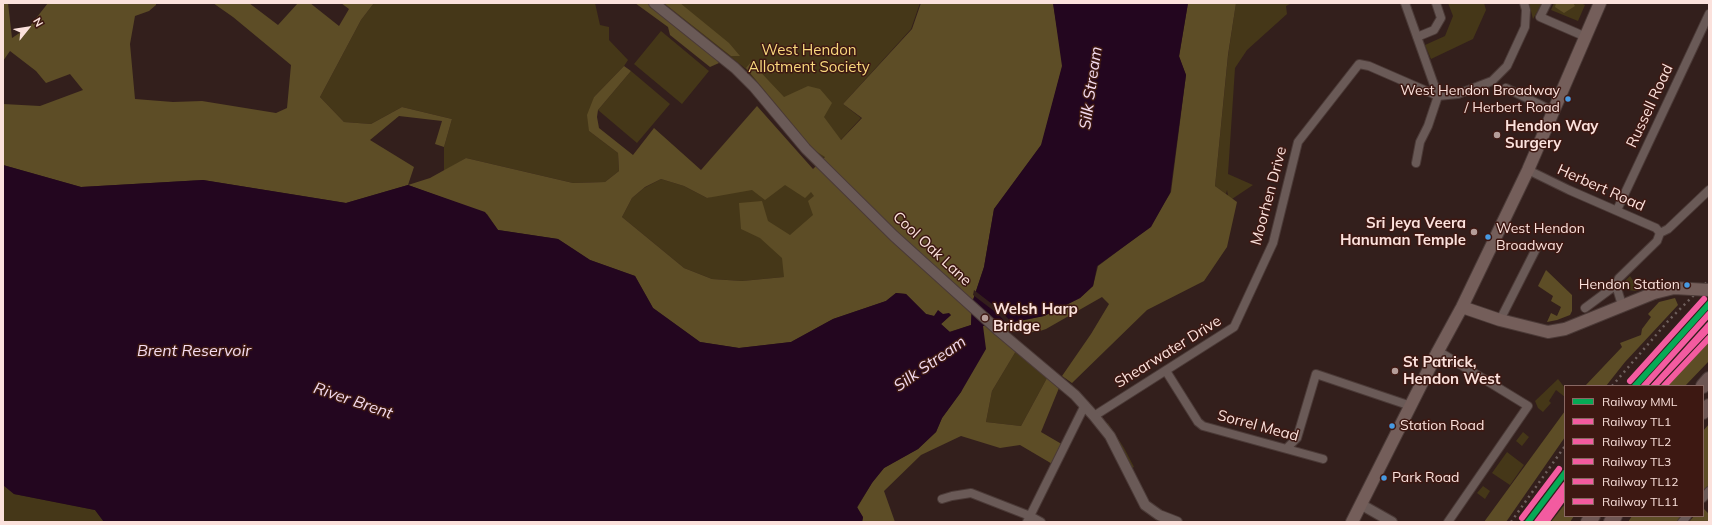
<!DOCTYPE html>
<html>
<head>
<meta charset="utf-8">
<style>
  body { margin:0 }
  #map { position:relative; width:1712px; height:525px; overflow:hidden; background:#331f1c; font-family:Mulish,sans-serif }
  canvas { display:block }
  .frame { position:absolute; inset:0; border:4px solid #fbe1dc; pointer-events:none }
  .legend { position:absolute; left:1564px; top:385px; width:140px; height:132px; box-sizing:border-box; background:#3d1812; border:1px solid #896863; margin:0; padding:5px 7px; list-style:none; font-size:12px; color:#fbe1dc }
  .legend li { display:flex; align-items:center; gap:8px; height:20px }
  .legend b { width:20px; border:1px solid #896863 }
  .north { position:absolute; left:8px; top:8px; width:40px; height:40px; -webkit-text-stroke:3px #3d1812; paint-order:stroke; rotate:60deg; font-size:11px; font-weight:700; line-height:16px; text-align:center; color:#fbe1dc }
  .north::after { content:''; display:block; margin:auto; width:14px; height:18px; background:#fbe1dc; clip-path:polygon(50% 0,100% 100%,50% 72%,0 100%) }
</style>
</head>
<body>
<div id="map">
<canvas width="1712" height="525"></canvas>
<div class="frame"></div>
<ul class="legend">
<li><b style="height:5px;background:#06aa56"></b>Railway MML</li>
<li><b style="height:5px;background:#f35ba0"></b>Railway TL1</li>
<li><b style="height:5px;background:#f35ba0"></b>Railway TL2</li>
<li><b style="height:5px;background:#f35ba0"></b>Railway TL3</li>
<li><b style="height:5px;background:#f35ba0"></b>Railway TL12</li>
<li><b style="height:5px;background:#f35ba0"></b>Railway TL11</li>
</ul>
<div class="north">N</div>
</div>
<script>
const c = document.querySelector('canvas').getContext('2d');
c.lineJoin = 'round';
function fill(path, color) { c.fillStyle = color; c.fill(path, 'evenodd'); }
const shape = rows => new Path2D(rows.map(r => 'M' + r).join(''));
function stroke(path, color, width, dash) { c.strokeStyle = color; c.lineWidth = width; c.lineCap = dash ? 'butt' : 'round'; c.setLineDash(dash || []); c.stroke(path); }
function drawText(font, color, halo, rows, align = 'center') {
  c.font = font + ' Mulish,sans-serif'; c.lineWidth = 3; c.setLineDash([]); c.textBaseline = 'middle'; c.strokeStyle = halo; c.fillStyle = color; for (const [text, x, y, turn = 0] of rows) {
    c.save(); c.translate(x, y); c.rotate((+turn || 0) * Math.PI / 180); c.textAlign = isNaN(turn) ? turn : align; if (halo) c.strokeText(text, 0, 0); c.fillText(text, 0, 0); c.restore();
  }
}
fill(shape([
  [374,3,595,3,600,25,609,27,609,40,628,60,624,66,594,97,589,131,618,153,619,171,605,182,573,183,466,158,444,171,444,147,452,119,402,107,371,124,344,122,320,97,361,20],
  [663,3,920,3,911,29,843,104,861,118,824,158,813,151,746,69],
  [1236,3,1292,3,1286,6,1287,14,1247,50,1235,68,1228,174,1253,185,1229,201,1227,190,1226,194,1215,186,1228,56],
  [1448,3,1484,3,1486,10,1473,39,1431,59,1425,45,1445,36,1453,16],
  [1529,3,1542,3,1533,19],
  [1554,3,1581,3,1585,5,1578,21,1551,10],
  [661,31,709,71,682,104,634,64],
  [631,71,670,104,637,143,598,110],
  [795,174,830,208,784,277,742,281,712,279,684,268,622,217,632,198,644,188,661,179,684,186,707,198],
  [1630,276,1639,290,1635,291,1628,290,1624,285,1625,281],
  [1016,351,1047,378,1021,426,986,422,992,391],
  [1558,379,1565,388,1565,397,1556,390,1549,401,1551,403,1543,412,1538,408,1535,401],
  [1108,423,1124,448,1134,467,1132,468,1107,424],
  [1523,432,1529,437,1522,446,1516,441],
  [1507,452,1524,465,1510,485,1492,473],
  [3,485,14,494,95,510,104,522,3,522],
  [1483,486,1490,491,1485,499,1477,493]
]), '#453718');
fill(shape([
  [3,3,8,3,12,38,30,26,48,3,156,3,156,5,149,11,135,16,130,44,135,99,173,102,202,101,276,113,287,108,291,65,233,17,213,3,249,3,278,25,298,3,310,3,339,26,349,9,341,3,374,3,361,20,320,97,344,122,371,124,402,107,452,119,444,147,435,144,442,121,399,116,370,140,414,167,408,185,430,178,466,158,573,183,605,182,619,171,618,153,589,131,587,115,594,97,624,66,631,71,598,110,597,117,599,128,633,155,654,128,701,170,757,106,813,169,825,157,814,150,746,68,751,62,784,97,808,86,820,89,832,103,824,117,841,140,862,118,843,104,912,29,921,3,1053,3,1063,64,1042,144,994,209,984,267,972,303,971,325,949,332,941,324,951,315,943,314,934,316,926,314,906,294,896,293,886,301,833,319,791,342,739,348,700,342,653,308,635,276,590,260,558,239,498,230,487,214,408,185,346,203,203,180,81,187,3,165,3,104,40,106,83,90,70,74,46,83,36,71,10,51,3,61],
  [661,179,684,186,707,198,752,190,765,200,785,185,805,198,811,192,814,196,808,201,813,215,790,235,768,221,762,201,739,203,741,229,760,238,782,258,784,277,742,281,712,279,684,268,622,217,632,198,645,187],
  [635,3,647,3,653,7,713,55,719,63,710,67,670,35,668,27],
  [664,3,680,3,729,43,740,56,731,56],
  [1188,3,1236,3,1228,55,1215,186,1237,202,1227,247,1204,281,1147,310,1072,383,1062,376,1091,334,1109,304,1102,297,1046,329,1037,332,1009,332,999,325,1044,316,1080,298,1093,286,1098,266,1150,227,1171,192,1186,75,1179,57],
  [1556,3,1573,3,1575,6,1564,13,1555,7],
  [1546,270,1572,295,1572,311,1570,315,1557,320,1547,322,1551,313,1557,316,1561,307,1551,301,1553,296,1538,286],
  [1675,298,1678,305,1625,362,1606,386,1585,386,1622,347,1620,343,1641,335,1642,329,1651,317,1648,314,1659,302],
  [982,326,989,326,1016,351,992,391,986,422,1021,426,1047,378,1059,388,1041,432,1065,446,1054,465,1020,445,1000,448,961,436,921,455,884,491,895,522,862,522,863,518,857,508,873,481,884,468,918,449,936,432,942,418,961,392],
  [1709,340,1709,361,1685,386,1666,386],
  [1565,411,1565,437,1506,522,1484,522],
  [1709,424,1709,486,1703,493,1703,431],
  [1565,504,1565,516,1574,516,1570,522,1551,522],
  [1703,508,1709,514,1709,522,1689,522,1694,516,1703,516],
  [1632,516,1683,516,1677,522,1628,522]
]), '#5d4d26');
fill(shape([
  [1053,3,1188,3,1179,56,1186,75,1170,193,1151,227,1097,266,1093,286,1080,298,1044,316,999,325,983,326,986,349,961,392,942,418,936,432,918,449,884,468,872,483,857,507,863,517,862,522,104,522,95,510,14,494,3,485,3,165,81,187,203,180,346,203,408,185,485,212,498,230,558,239,590,260,635,276,653,308,700,342,739,348,791,342,833,319,886,301,896,293,906,294,926,314,934,316,938,310,943,314,949,313,951,315,941,324,950,332,971,325,972,303,984,267,994,209,1041,145,1062,66]
]), '#23061f');
fill(shape([
  [974,290,1001,311,1013,324,1008,325,998,314,973,295]
]), '#331f1c');
const minor = shape([
  [1405,3,1438,96],
  [1547,3,1540,17,1586,37],
  [1417,37,1434,30,1441,18,1436,3],
  [1506,88,1553,111],
  [1416,163,1420,142,1428,126,1438,96,1458,94,1492,81,1507,66,1525,27,1526,10,1524,3],
  [1528,170,1569,190,1656,228,1660,233],
  [1617,210,1709,14],
  [1622,305,1616,285,1619,278,1657,241,1660,233,1668,229,1709,190],
  [1585,308,1616,285],
  [1500,320,1537,247],
  [1438,351,1528,406,1448,522],
  [1166,371,1198,422,1203,426,1323,459],
  [1094,416,1234,327,1273,243,1298,142,1359,64,1369,66,1438,96],
  [1287,448,1297,438,1316,374,1411,406],
  [1703,498,1709,491],
  [942,499,952,496,971,493,1030,516,1041,522],
  [1027,522,1085,405],
  [1682,522,1687,516]
]);
const tertiary = shape([
  [654,3,735,68,754,87,806,149,894,236,999,331,1075,395,1094,416,1110,436,1145,505,1159,515,1177,522],
  [1362,505,1392,522]
]);
const primary = shape([
  [1462,307,1500,320,1548,332,1565,329,1654,293],
  [1352,522,1438,351,1462,307,1528,170,1600,3]
]);
const motorway = shape([
  [1703,386,1709,379],
  [1703,412,1709,406],
  [1588,522,1593,516],
  [1611,522,1615,516]
]);
stroke(minor, '#4b3a37', 10);
stroke(tertiary, '#4b3a37', 12);
stroke(primary, '#4b3a37', 14);
stroke(motorway, '#4b3a37', 16);
stroke(minor, '#6a5a57', 8);
stroke(tertiary, '#6a5a57', 10);
stroke(primary, '#745e5a', 12);
stroke(motorway, '#6e5653', 14);
stroke(shape([
  [1612,386,1669,320,1709,280],
  [1511,522,1565,446]
]), '#6f605d', 2.5, [2, 4]);
const primaryBridge = shape([
  [1654,293,1674,288,1709,290]
]);
stroke(primaryBridge, '#4b3a37', 14, []);
stroke(primaryBridge, '#745e5a', 12);
stroke(shape([
  [1635,386,1709,304],
  [1528,522,1565,473]
]), '#06aa56', 6);
stroke(shape([
  [1644,386,1709,314],
  [1537,522,1565,485]
]), '#f35ba0', 6);
stroke(shape([
  [1630,381,1704,299],
  [1522,518,1559,469]
]), '#f35ba0', 6);
stroke(shape([
  [1654,386,1709,325],
  [1546,522,1565,496]
]), '#f35ba0', 6);
stroke(shape([
  [1654,386,1709,328],
  [1542,522,1565,491]
]), '#f35ba0', 6);
stroke(shape([
  [1664,386,1709,338]
]), '#f35ba0', 6);
for (const [x, y, r, color] of [
  [1568,99,3.5,"#4699e1"],
  [1497,135,4,"#b59d99"],
  [1474,232,4,"#b59d99"],
  [1488,237,3.5,"#4699e1"],
  [1687,285,3.5,"#4699e1"],
  [985,318,4,"#b59d99"],
  [1395,371,4,"#b59d99"],
  [1392,426,3.5,"#4699e1"],
  [1384,478,3.5,"#4699e1"]
]) { const dot = new Path2D(); dot.arc(x, y, r, 0, 2 * Math.PI); c.fillStyle = color; c.fill(dot); stroke(dot, '#3d1812', 1.5); }
drawText('14px', '#fbe1dc', '#3d1812', [
  ["West Hendon Broadway",1560,91,"right"],
  ["/ Herbert Road",1560,108,"right"],
  ["West Hendon",1496,229],
  ["Broadway",1496,246],
  ["Hendon Station",1680,285,"right"],
  ["Station Road",1400,426],
  ["Park Road",1392,478]
], 'left');
drawText('15px', '#f8d87d', '#3d1812', [
  ["West Hendon",809,50],
  ["Allotment Society",809,67]
]);
drawText('15px', '#fbe1dc', '#3d1812', [
  ["Russell Road",1650,106,-65],
  ["Herbert Road",1601,188,24],
  ["Moorhen Drive",1269,196,-75],
  ["Cool Oak Lane",932,249,43],
  ["Shearwater Drive",1168,352,-32],
  ["Sorrel Mead",1258,426,15]
]);
drawText('bold 15px', '#fbe1dc', '#3d1812', [
  ["Hendon Way",1505,126],
  ["Surgery",1505,143],
  ["Sri Jeya Veera",1466,223,"right"],
  ["Hanuman Temple",1466,240,"right"],
  ["Welsh Harp",993,309],
  ["Bridge",993,326],
  ["St Patrick,",1403,362],
  ["Hendon West",1403,379]
], 'left');
drawText('italic 16px', '#f4dbf0', '#3d1812', [
  ["Silk Stream",1091,88,-82],
  ["Brent Reservoir",194,351],
  ["Silk Stream",930,364,-35],
  ["River Brent",353,401,19]
]);
</script>
</body>
</html>
